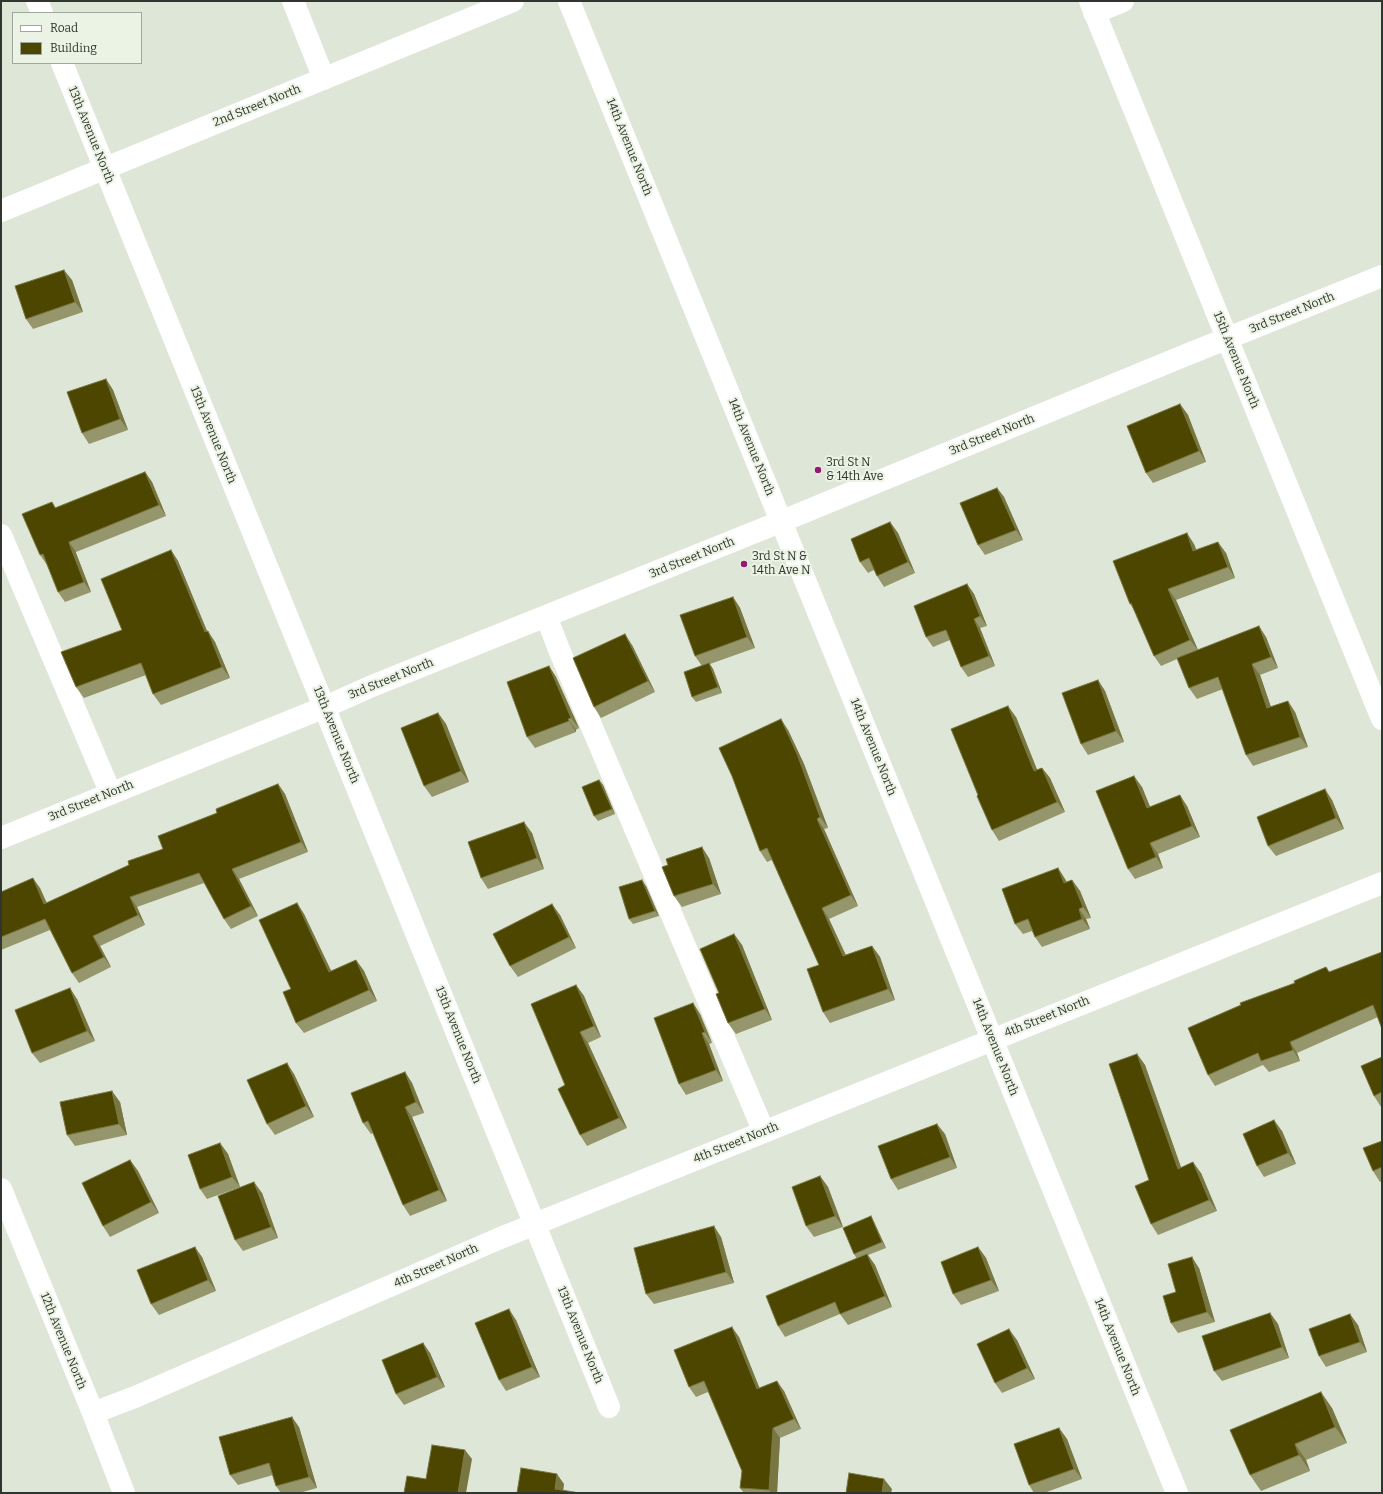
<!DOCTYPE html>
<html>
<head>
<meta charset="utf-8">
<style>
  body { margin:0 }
  #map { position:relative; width:1383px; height:1494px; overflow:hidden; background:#dde6d7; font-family:Bitter,serif }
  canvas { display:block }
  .frame { position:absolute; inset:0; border:2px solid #32352f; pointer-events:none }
  .legend { position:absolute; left:12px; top:12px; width:130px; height:52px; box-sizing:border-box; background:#eaf3e4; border:1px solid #a0a79c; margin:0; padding:5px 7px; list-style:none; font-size:12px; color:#32352f }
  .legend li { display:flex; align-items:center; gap:8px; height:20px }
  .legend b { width:20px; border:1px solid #a0a79c }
</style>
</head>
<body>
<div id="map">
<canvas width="1383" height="1494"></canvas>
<div class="frame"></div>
<ul class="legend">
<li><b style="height:5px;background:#fff"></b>Road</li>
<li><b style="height:11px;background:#4d4601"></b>Building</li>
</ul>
</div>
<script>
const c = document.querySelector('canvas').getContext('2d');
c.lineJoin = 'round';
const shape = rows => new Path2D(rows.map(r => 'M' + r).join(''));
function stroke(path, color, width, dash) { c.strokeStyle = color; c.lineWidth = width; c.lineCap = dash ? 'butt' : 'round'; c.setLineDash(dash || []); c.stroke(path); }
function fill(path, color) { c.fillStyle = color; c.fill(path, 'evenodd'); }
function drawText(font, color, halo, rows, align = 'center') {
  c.font = font + ' Bitter,serif'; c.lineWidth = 4; c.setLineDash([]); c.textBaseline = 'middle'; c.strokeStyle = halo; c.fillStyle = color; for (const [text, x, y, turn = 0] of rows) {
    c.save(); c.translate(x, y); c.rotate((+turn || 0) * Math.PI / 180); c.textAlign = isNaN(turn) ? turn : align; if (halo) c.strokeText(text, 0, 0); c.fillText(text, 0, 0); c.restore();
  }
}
stroke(shape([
  [37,1,42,13],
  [293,1,324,79],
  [569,1,1177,1493],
  [1090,1,1382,719],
  [1094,13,1123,1],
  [62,63,609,1407],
  [1,211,513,1],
  [1,535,111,794],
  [546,616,560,652,764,1132],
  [1,838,325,707,372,686,780,522,1186,355,1382,276],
  [1,1189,93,1413,124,1493],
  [93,1413,135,1397,498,1239,1382,883]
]), '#fff', 22);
fill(shape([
  [72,280,83,312,33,329,26,319],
  [106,379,113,390,128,430,89,444,82,433],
  [1180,404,1188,415,1206,462,1153,483,1146,473],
  [145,472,152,482,166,516,76,552,76,553,91,592,65,602,58,592,47,565,40,555,52,502,56,508],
  [997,488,1004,497,1023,540,985,555,978,545],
  [890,522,898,533,915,573,884,587,877,576,874,570,868,573,860,562],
  [1194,544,1196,550,1226,553,1235,578,1176,600,1198,650,1266,637,1278,668,1260,675,1271,707,1295,712,1308,747,1253,766,1246,755,1223,689,1197,699,1189,688,1177,659,1161,666,1154,656,1135,611,1130,604],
  [171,550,178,561,207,631,215,642,230,678,161,705,153,694,146,675,84,698,76,687,122,630],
  [967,584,974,594,987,626,980,628,995,666,968,677,961,667,950,640,933,647,926,637],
  [733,597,740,608,755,648,710,664,713,669,722,693,696,702,692,697,702,666,695,656],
  [632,645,655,692,601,718,594,707],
  [549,666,556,677,579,728,576,730,576,732,535,748,527,737],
  [1098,680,1105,691,1124,742,1088,755,1081,744],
  [438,713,446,724,469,782,432,797,424,786],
  [1016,717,1037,770,1042,768,1050,778,1065,812,999,841,992,830,978,795],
  [788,730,804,764,828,828,824,829,858,906,829,919,846,955,872,946,880,957,895,1000,830,1023,823,1012,819,965,772,860,767,862,760,851],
  [599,780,603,785,615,814,598,821,594,816],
  [278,784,285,794,308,852,239,879,258,916,231,929,224,919,204,883,137,907,145,925,100,946,111,967,79,983,72,973,50,930,1,950,1,892,40,888,47,903,129,865,163,849,217,813],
  [1142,787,1150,807,1187,806,1200,837,1158,854,1163,868,1135,879,1128,869],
  [1332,800,1344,829,1276,856,1268,846],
  [532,833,544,869,488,889,481,878],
  [709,858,721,894,682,907,674,896],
  [1058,868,1065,879,1067,882,1072,880,1080,891,1091,918,1086,919,1090,929,1042,947,1035,937,1032,931,1023,934,1015,924],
  [646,886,659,916,633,924,629,919],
  [297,903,304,914,331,971,356,960,364,971,377,1001,304,1033,296,1023,291,989],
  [560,915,576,948,518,977,510,966],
  [734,934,742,945,772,1020,736,1034,728,1023,719,993],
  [1382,952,1378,1017,1297,1053,1300,1061,1269,1072,1263,1065,1215,1086,1208,1075,1330,972],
  [576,985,584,996,601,1037,588,1043,627,1128,587,1146,580,1135,565,1085],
  [77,999,95,1041,40,1063,32,1053],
  [693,1003,700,1014,712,1043,709,1044,723,1081,686,1095,679,1084],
  [1137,1054,1145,1065,1181,1167,1201,1173,1217,1211,1158,1235,1151,1224,1149,1180],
  [1382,1057,1382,1106,1381,1107,1374,1096],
  [405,1072,412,1083,424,1113,412,1117,447,1201,410,1216,403,1205,373,1133,371,1134,363,1123],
  [294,1074,314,1117,275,1135,267,1124],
  [120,1102,127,1135,75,1146,67,1135],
  [1282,1131,1296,1164,1264,1177,1257,1166],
  [945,1134,957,1168,898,1190,891,1179],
  [1382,1141,1382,1181,1380,1182,1373,1171],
  [220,1143,228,1154,240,1187,207,1199,200,1189],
  [130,1160,138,1171,159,1213,110,1237,103,1226],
  [820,1176,828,1187,843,1227,814,1237,806,1226],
  [262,1193,278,1238,243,1251,235,1240],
  [871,1216,874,1222,886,1248,868,1255,875,1265,892,1307,848,1325,840,1314,785,1337,778,1326,857,1259,854,1254],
  [721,1237,734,1283,654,1304,646,1294],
  [978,1247,986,1258,999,1291,961,1305,953,1294],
  [202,1257,216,1291,159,1315,151,1304],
  [1199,1268,1215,1322,1178,1333,1171,1323,1176,1292],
  [1270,1313,1278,1324,1289,1358,1222,1381,1214,1371],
  [516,1320,540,1377,506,1391,499,1380],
  [1358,1325,1367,1352,1326,1367,1319,1356],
  [739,1337,759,1388,784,1391,801,1429,780,1438,777,1493,744,1493,740,1488,742,1471,708,1392,696,1397,689,1387],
  [1017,1340,1035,1379,1002,1393,995,1383],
  [423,1343,430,1353,445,1387,404,1405,396,1394],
  [1332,1408,1347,1443,1306,1460,1310,1471,1261,1491,1250,1475],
  [299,1427,317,1488,299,1493,281,1493,276,1486,273,1475,238,1485,230,1475],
  [1059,1428,1067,1439,1082,1479,1044,1493,1034,1493,1029,1485]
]), '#95966c');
fill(shape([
  [64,270,72,280,83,312,75,302],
  [106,379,113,390,128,430,120,419],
  [1180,404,1188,415,1206,462,1199,451],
  [145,472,152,482,166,516,159,505],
  [997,488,1004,497,1023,540,1016,530],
  [890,522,898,533,915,573,908,562],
  [1187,533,1194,544,1201,562,1193,551],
  [69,542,76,552,76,553,91,592,84,582,69,543],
  [1218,542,1226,553,1235,578,1228,567],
  [171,550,178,561,212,643,205,632],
  [967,584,974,594,987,626,980,616],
  [1168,589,1176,600,1198,650,1190,640],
  [733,597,740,608,755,648,747,637],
  [974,619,980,628,995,666,989,656],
  [1259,626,1266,637,1278,668,1271,657],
  [208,631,215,642,230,678,222,667],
  [625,634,632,645,655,692,648,681],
  [709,663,713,669,722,693,718,687],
  [1252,664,1260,675,1275,719,1267,708],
  [549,666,556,677,579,728,571,718],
  [1098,680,1105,691,1124,742,1116,731],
  [1288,701,1295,712,1308,747,1300,737],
  [1008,706,1016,717,1042,782,1034,771],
  [438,713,446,724,469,782,461,771],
  [568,719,576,730,576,732,569,721],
  [781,719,788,730,804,764,828,828,820,817],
  [1042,768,1050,778,1065,812,1057,802],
  [1134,776,1142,787,1155,819,1147,808],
  [599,780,603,785,615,814,612,809],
  [278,784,285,794,308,852,301,842],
  [1325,789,1332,800,1344,829,1336,818],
  [1180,795,1187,806,1200,837,1192,826],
  [817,819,824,829,858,906,851,895],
  [524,822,532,833,544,869,537,858],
  [1150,843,1158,854,1163,868,1156,857],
  [702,847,709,858,721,894,713,884],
  [1058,868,1065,879,1071,894,1064,883],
  [232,869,239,879,258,916,251,906],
  [33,878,40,888,51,914,44,904],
  [642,880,646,886,659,916,655,911],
  [1072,880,1080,891,1091,918,1083,907],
  [130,897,137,907,145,925,138,915],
  [297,903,304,914,337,983,329,972],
  [552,904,560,915,576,948,569,937],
  [822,908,829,919,851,967,843,956],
  [1079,909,1086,919,1090,929,1082,919],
  [734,934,742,945,772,1020,765,1009],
  [93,936,100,946,111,967,104,957],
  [872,946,880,957,895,1000,888,989],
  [356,960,364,971,377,1001,369,990],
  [576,985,584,996,601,1037,594,1026],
  [70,988,77,999,95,1041,87,1031],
  [693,1003,700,1014,712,1043,705,1032],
  [580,1032,588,1043,627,1128,619,1118],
  [702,1033,709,1044,723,1081,716,1070],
  [1290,1042,1297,1053,1300,1061,1293,1050],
  [1137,1054,1145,1065,1185,1179,1178,1169],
  [287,1063,294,1074,314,1117,306,1106],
  [405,1072,412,1083,424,1113,416,1102],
  [112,1091,120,1102,127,1135,119,1124],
  [405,1107,412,1117,447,1201,439,1190],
  [1274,1120,1282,1131,1296,1164,1288,1153],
  [937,1124,945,1134,957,1168,950,1157],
  [220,1143,228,1154,240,1187,232,1177],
  [130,1160,138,1171,159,1213,151,1202],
  [1193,1162,1201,1173,1217,1211,1209,1200],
  [820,1176,828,1187,843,1227,835,1216],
  [254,1182,262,1193,278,1238,271,1227],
  [871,1216,874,1222,886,1248,882,1242],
  [714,1226,721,1237,734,1283,726,1272],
  [195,1247,202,1257,216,1291,208,1280],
  [978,1247,986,1258,999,1291,991,1280],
  [867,1254,875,1265,892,1307,885,1296],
  [1192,1257,1199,1268,1215,1322,1207,1312],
  [509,1309,516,1320,540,1377,532,1367],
  [1270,1313,1278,1324,1289,1358,1282,1347],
  [1350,1314,1358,1325,1367,1352,1360,1342],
  [732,1327,739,1337,764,1399,757,1389],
  [1009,1329,1017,1340,1035,1379,1027,1368],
  [423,1343,430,1353,445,1387,437,1377],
  [777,1381,784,1391,801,1429,794,1419],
  [1321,1392,1332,1408,1347,1443,1335,1427],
  [292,1417,299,1427,317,1488,309,1477],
  [773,1428,780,1438,777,1493,771,1493,769,1490],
  [1059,1428,1067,1439,1082,1479,1074,1469],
  [1295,1444,1306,1460,1310,1471,1299,1455],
  [465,1450,472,1459,466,1493,458,1493],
  [557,1474,564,1484,563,1493,555,1489],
  [884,1479,892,1489,891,1493,882,1493]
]), '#787641');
const building = shape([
  [64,270,75,302,26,319,15,286,64,270],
  [106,379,120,419,82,433,67,392,106,379],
  [1180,404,1199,451,1146,473,1127,426,1180,404],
  [145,472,159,505,69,542,69,543,84,582,58,592,43,554,40,555,22,514,52,502,55,508,145,472],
  [997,488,1016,530,978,545,960,503,997,488],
  [890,522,908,562,877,576,869,558,860,562,851,539,890,522],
  [1187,533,1193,551,1218,542,1228,567,1168,589,1190,640,1154,656,1131,603,1130,604,1113,561,1187,533],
  [171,550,205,632,208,631,222,667,153,694,141,663,76,687,61,652,122,630,101,579,171,550],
  [967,584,980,616,974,619,989,656,961,667,946,630,926,637,914,606,967,584],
  [733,597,747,637,695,656,680,615,733,597],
  [1259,626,1271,657,1252,664,1267,708,1288,701,1300,737,1246,755,1218,677,1189,688,1177,658,1259,626],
  [625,634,648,681,594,707,573,658,625,634],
  [709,663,718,687,692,697,684,672,709,663],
  [549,666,571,718,568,719,569,721,527,737,507,682,549,666],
  [1098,680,1116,731,1081,744,1062,693,1098,680],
  [1008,706,1034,771,1042,768,1057,802,992,830,977,796,978,795,951,729,1008,706],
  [438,713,461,771,424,786,401,728,438,713],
  [781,719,797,754,820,817,817,819,851,895,822,908,843,956,872,946,888,989,823,1012,807,969,819,965,767,848,760,851,732,776,719,748,781,719],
  [1134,776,1147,808,1180,795,1192,826,1150,843,1156,857,1128,869,1096,791,1134,776],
  [599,780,612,809,594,816,582,787,599,780],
  [278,784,301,842,232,869,251,906,224,919,199,873,130,897,138,915,93,936,104,957,72,973,45,919,1,937,1,892,33,878,44,904,129,865,128,861,163,849,158,836,217,813,216,809,278,784],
  [1325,789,1336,818,1268,846,1257,817,1325,789],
  [524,822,537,858,481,878,468,842,524,822],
  [702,847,713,884,674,896,662,867,668,865,666,859,702,847],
  [1058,868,1064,883,1072,880,1083,907,1079,909,1082,919,1035,937,1028,919,1015,924,1002,889,1058,868],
  [642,880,655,911,629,919,619,887,642,880],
  [297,903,329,972,356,960,369,990,296,1023,283,992,291,989,259,920,297,903],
  [552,904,569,937,510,966,493,934,552,904],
  [734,934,765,1009,728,1023,716,994,719,993,700,949,734,934],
  [1382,952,1382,1029,1373,1005,1290,1042,1293,1050,1261,1061,1258,1053,1208,1075,1188,1028,1241,1005,1240,1003,1295,983,1294,981,1326,967,1329,972,1382,952],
  [576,985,594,1026,580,1032,619,1118,580,1135,558,1089,565,1085,531,1004,576,985],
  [70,988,87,1031,32,1053,15,1010,70,988],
  [693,1003,705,1032,702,1033,716,1070,679,1084,654,1018,693,1003],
  [1137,1054,1178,1169,1193,1162,1209,1200,1151,1224,1135,1186,1149,1180,1109,1064,1137,1054],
  [1382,1057,1382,1092,1374,1096,1361,1066,1382,1057],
  [287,1063,306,1106,267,1124,247,1080,287,1063],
  [405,1072,416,1102,405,1107,439,1190,403,1205,368,1121,363,1123,351,1093,405,1072],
  [112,1091,119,1124,67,1135,60,1102,112,1091],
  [1274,1120,1288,1153,1257,1166,1243,1134,1274,1120],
  [937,1124,950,1157,891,1179,878,1146,937,1124],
  [1382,1141,1382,1167,1373,1171,1363,1148,1382,1141],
  [220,1143,232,1177,200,1189,188,1155,220,1143],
  [130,1160,151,1202,103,1226,82,1183,130,1160],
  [820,1176,835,1216,806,1226,792,1187,820,1176],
  [254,1182,271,1227,235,1240,218,1196,254,1182],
  [871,1216,882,1242,854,1254,843,1228,871,1216],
  [714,1226,726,1272,646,1294,634,1248,714,1226],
  [195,1247,208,1280,151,1304,137,1270,195,1247],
  [978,1247,991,1280,953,1294,941,1262,978,1247],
  [867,1254,885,1296,840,1314,835,1302,778,1326,766,1296,867,1254],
  [1192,1257,1207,1312,1171,1323,1163,1296,1176,1292,1168,1264,1192,1257],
  [509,1309,532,1367,499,1380,475,1323,509,1309],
  [1270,1313,1282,1347,1214,1371,1202,1336,1270,1313],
  [1350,1314,1360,1342,1319,1356,1309,1329,1350,1314],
  [732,1327,757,1389,777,1381,794,1419,773,1428,769,1490,740,1488,742,1471,704,1381,689,1387,674,1350,732,1327],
  [1009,1329,1027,1368,995,1383,977,1344,1009,1329],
  [423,1343,437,1377,396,1394,382,1360,423,1343],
  [1321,1392,1335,1427,1295,1444,1299,1455,1250,1475,1230,1430,1321,1392],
  [292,1417,309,1477,276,1486,269,1463,230,1475,219,1437,292,1417],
  [1059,1428,1074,1469,1029,1485,1014,1444,1059,1428],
  [432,1445,465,1450,458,1493,404,1493,407,1476,426,1479,432,1445],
  [521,1468,557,1474,555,1489,580,1493,517,1493,521,1468],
  [849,1473,884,1479,882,1493,846,1493,849,1473]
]);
fill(building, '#4d4601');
stroke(building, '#787641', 1);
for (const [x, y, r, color] of [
  [818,470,4,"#961a74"],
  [744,564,4,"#961a74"]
]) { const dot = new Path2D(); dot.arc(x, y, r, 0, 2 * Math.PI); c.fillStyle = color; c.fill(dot); stroke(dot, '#eaf3e4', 1.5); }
drawText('12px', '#32352f', '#eaf3e4', [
  ["2nd Street North",257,106,-22],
  ["13th Avenue North",91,135,68],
  ["14th Avenue North",629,147,68],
  ["3rd Street North",1292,313,-22],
  ["15th Avenue North",1236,360,68],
  ["13th Avenue North",213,435,68],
  ["3rd Street North",992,435,-22],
  ["14th Avenue North",751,447,68],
  ["3rd Street North",692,558,-22],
  ["3rd Street North",391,679,-22],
  ["13th Avenue North",336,735,68],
  ["14th Avenue North",873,747,68],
  ["3rd Street North",91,801,-22],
  ["4th Street North",1047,1017,-22],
  ["13th Avenue North",458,1035,68],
  ["14th Avenue North",995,1047,68],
  ["4th Street North",736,1143,-22],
  ["4th Street North",436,1266,-24],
  ["13th Avenue North",580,1335,68],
  ["12th Avenue North",63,1341,68],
  ["14th Avenue North",1117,1347,68]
]);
drawText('12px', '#32352f', '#eaf3e4', [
  ["3rd St N",826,463],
  ["& 14th Ave",826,477],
  ["3rd St N &",752,557],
  ["14th Ave N",752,571]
], 'left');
</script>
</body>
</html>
